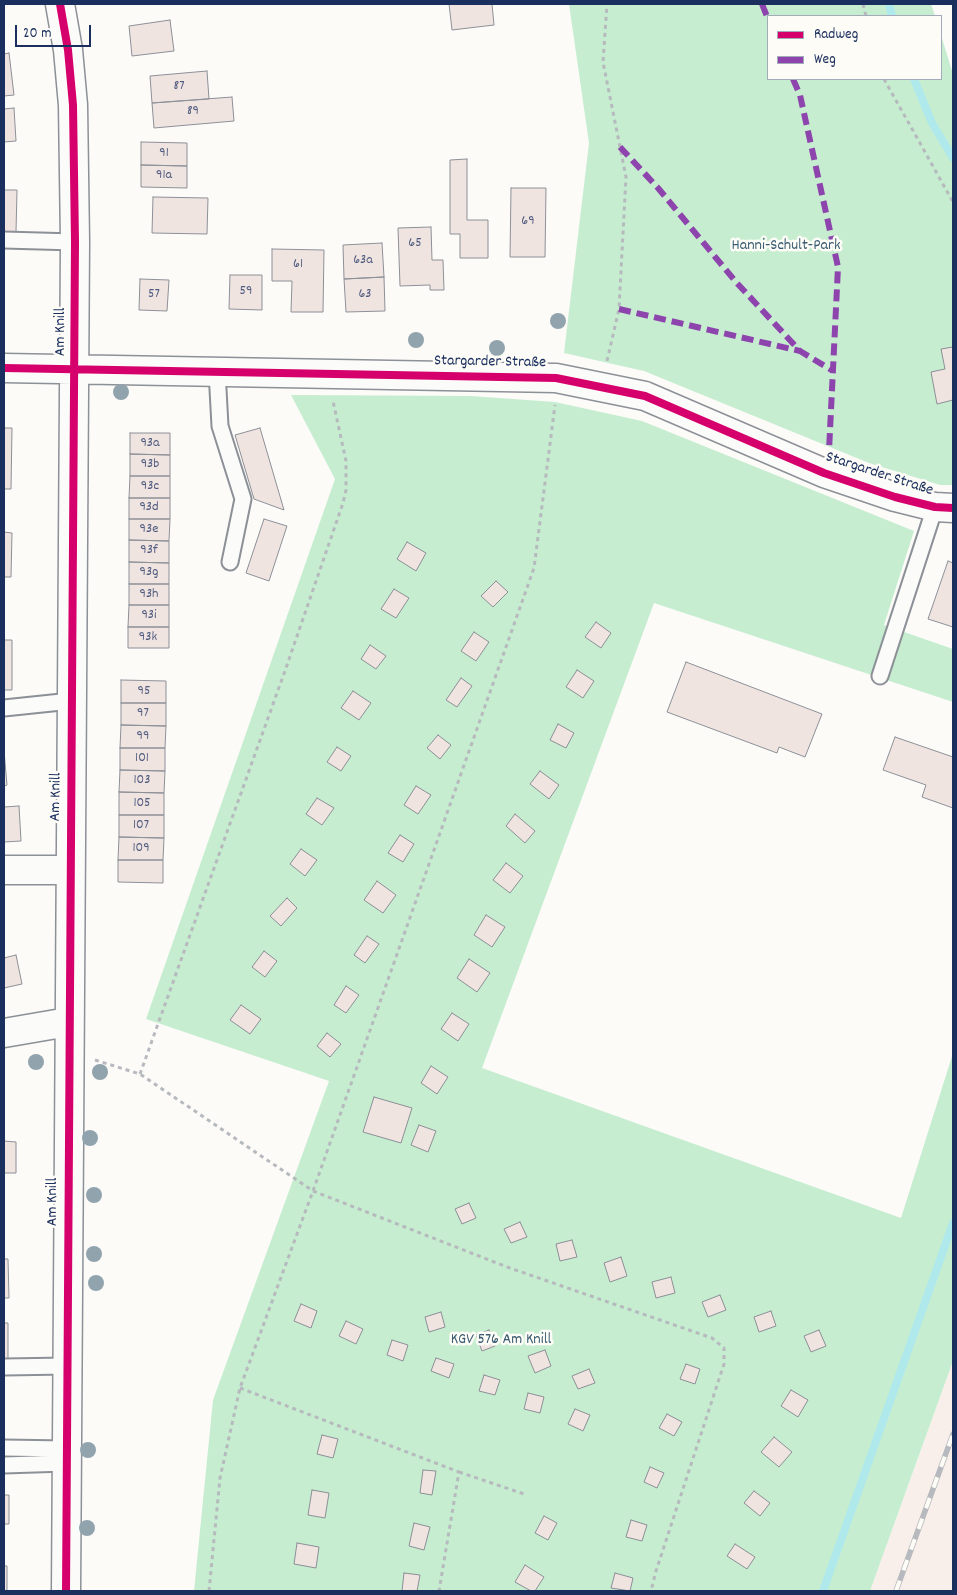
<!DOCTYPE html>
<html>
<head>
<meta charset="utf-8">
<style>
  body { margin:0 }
  #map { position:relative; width:957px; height:1595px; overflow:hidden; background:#fcfbf8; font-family:Dekko,sans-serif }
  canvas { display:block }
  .frame { position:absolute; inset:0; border:5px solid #1b2f5e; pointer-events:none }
  .legend { position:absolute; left:767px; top:15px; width:175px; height:65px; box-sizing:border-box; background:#fdfcf7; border:1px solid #a3aaba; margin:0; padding:6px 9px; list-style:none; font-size:15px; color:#1b2f5e }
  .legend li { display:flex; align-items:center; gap:10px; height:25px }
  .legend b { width:25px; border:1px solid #a3aaba }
  .scale { position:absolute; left:15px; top:25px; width:76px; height:22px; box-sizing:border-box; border:2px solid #1b2f5e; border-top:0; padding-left:6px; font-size:15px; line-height:18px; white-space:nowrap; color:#1b2f5e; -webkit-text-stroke:4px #fdfcf7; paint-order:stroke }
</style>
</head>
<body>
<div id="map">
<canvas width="957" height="1595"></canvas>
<div class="frame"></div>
<ul class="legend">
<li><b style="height:6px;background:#d6006c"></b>Radweg</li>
<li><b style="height:6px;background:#8e44ad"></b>Weg</li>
</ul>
<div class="scale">20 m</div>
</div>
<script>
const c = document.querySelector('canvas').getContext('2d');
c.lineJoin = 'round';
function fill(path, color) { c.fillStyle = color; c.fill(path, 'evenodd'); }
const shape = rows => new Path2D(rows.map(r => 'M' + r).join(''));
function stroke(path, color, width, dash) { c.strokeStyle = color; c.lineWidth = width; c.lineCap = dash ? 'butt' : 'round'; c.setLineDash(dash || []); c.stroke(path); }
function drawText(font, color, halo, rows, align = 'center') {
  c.font = font + ' Dekko,sans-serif'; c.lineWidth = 5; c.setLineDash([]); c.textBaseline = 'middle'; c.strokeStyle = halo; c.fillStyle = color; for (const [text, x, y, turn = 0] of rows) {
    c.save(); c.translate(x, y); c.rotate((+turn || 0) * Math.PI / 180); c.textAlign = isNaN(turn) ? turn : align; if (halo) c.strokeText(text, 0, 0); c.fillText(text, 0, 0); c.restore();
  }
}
fill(shape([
  [953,1361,953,1591,870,1591,919,1456]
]), '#f8eeea');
fill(shape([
  [569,4,931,4,935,16,768,16,768,79,941,79,941,35,953,74,953,485,940,485,869,463,644,371,564,353,589,143],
  [291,395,471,396,555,402,642,421,914,531,884,625,953,649,953,702,654,603,482,1068,901,1218,953,1053,953,1361,870,1591,194,1591,213,1400,329,1081,146,1019,335,479]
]), '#c6edd0');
stroke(shape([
  [889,4,892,16],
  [914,79,932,123,953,158],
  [823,1591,953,1223]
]), '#b0e9ec', 8);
const building = shape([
  [449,4,492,4,494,25,452,30,449,4],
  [170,20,174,51,132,56,129,26,170,20],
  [9,53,14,95,4,96,4,54,9,53],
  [207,71,209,99,152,103,150,76,207,71],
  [232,97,234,121,154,128,152,103,232,97],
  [14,108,16,141,4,142,4,109,14,108],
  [141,142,187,143,187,166,141,165,141,142],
  [467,159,467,220,488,220,488,258,460,258,460,234,450,234,450,160,467,159],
  [141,165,187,166,187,188,141,187,141,165],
  [511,188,546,188,545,257,510,257,511,188],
  [4,190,17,190,16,232,4,232,4,190],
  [153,197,208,198,207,234,152,233,153,197],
  [431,227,432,260,443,260,444,290,430,290,430,285,400,286,398,228,431,227],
  [382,243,384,277,344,279,343,245,382,243],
  [272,249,324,250,323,312,291,312,292,281,272,281,272,249],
  [230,275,262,275,262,310,229,309,230,275],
  [384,277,385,311,346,312,344,279,384,277],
  [140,279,169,280,167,311,139,310,140,279],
  [953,347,953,400,937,404,931,372,945,369,941,349,953,347],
  [4,428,12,428,11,489,4,489,4,428],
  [260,428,284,510,254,499,235,435,260,428],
  [130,433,170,433,170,455,130,454,130,433],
  [130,454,170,455,170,476,130,476,130,454],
  [130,476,170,476,170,498,129,498,130,476],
  [129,498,170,498,170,519,129,519,129,498],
  [129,519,170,519,169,541,129,540,129,519],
  [264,519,287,526,269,581,246,573,264,519],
  [4,532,12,533,11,577,4,577,4,532],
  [129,540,169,541,169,563,129,562,129,540],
  [407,542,426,553,416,571,397,559,407,542],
  [948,561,953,563,953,627,928,619,948,561],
  [129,562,169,563,169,584,129,584,129,562],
  [496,581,508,592,493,607,481,596,496,581],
  [129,584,169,584,169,605,129,605,129,584],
  [394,589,409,598,396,618,381,609,394,589],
  [129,605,169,605,169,627,128,627,129,605],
  [596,622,611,633,601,648,585,637,596,622],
  [128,627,169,627,169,648,128,648,128,627],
  [474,632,489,642,476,661,461,651,474,632],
  [4,640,12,640,12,690,4,690,4,640],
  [370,645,386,656,376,669,361,659,370,645],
  [686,662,822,714,805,757,779,747,777,753,667,712,686,662],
  [577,670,594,681,583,698,566,687,577,670],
  [461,678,472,686,457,707,446,700,461,678],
  [121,680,166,681,166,703,121,703,121,680],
  [353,691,371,703,359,720,341,708,353,691],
  [121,703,166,703,166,726,121,725,121,703],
  [558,724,574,733,566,748,550,740,558,724],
  [121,725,166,726,165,748,120,748,121,725],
  [438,735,451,745,440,759,427,748,438,735],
  [895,737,953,757,953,808,922,797,926,785,883,770,895,737],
  [337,747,351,756,341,771,327,762,337,747],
  [120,748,165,748,165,771,120,770,120,748],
  [4,751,7,785,4,786,4,751],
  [120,770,165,771,164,793,119,792,120,770],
  [540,771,559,785,549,799,530,784,540,771],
  [416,786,431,795,418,814,404,805,416,786],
  [119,792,164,793,164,815,119,815,119,792],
  [317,798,334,808,322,825,306,814,317,798],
  [19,806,21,841,4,842,4,807,19,806],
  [515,814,535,831,525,843,506,826,515,814],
  [119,815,164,815,164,838,119,837,119,815],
  [400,835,414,844,403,862,388,853,400,835],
  [119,837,164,838,163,860,118,860,119,837],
  [301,849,317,860,305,876,290,864,301,849],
  [118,860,163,860,163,883,118,882,118,860],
  [506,863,523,876,510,893,493,880,506,863],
  [377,881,396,895,383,913,364,900,377,881],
  [287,898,297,908,281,926,270,916,287,898],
  [486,915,505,927,492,947,474,935,486,915],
  [367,936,379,944,365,963,354,955,367,936],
  [264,951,277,961,265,977,252,967,264,951],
  [16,955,22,984,4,988,4,958,16,955],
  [469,959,490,973,477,992,457,978,469,959],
  [346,986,359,995,346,1013,334,1005,346,986],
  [241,1005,261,1019,250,1034,230,1020,241,1005],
  [452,1013,469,1024,458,1041,441,1029,452,1013],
  [327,1033,341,1044,330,1057,317,1046,327,1033],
  [431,1066,448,1077,437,1094,421,1083,431,1066],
  [374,1097,412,1108,401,1143,363,1132,374,1097],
  [419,1125,436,1131,428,1152,411,1145,419,1125],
  [4,1141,16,1142,16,1173,4,1173,4,1141],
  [469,1203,476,1218,462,1224,455,1209,469,1203],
  [520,1222,527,1237,511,1243,504,1229,520,1222],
  [572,1240,577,1257,560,1261,556,1244,572,1240],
  [621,1257,627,1276,610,1282,604,1263,621,1257],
  [4,1259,8,1259,9,1298,4,1298,4,1259],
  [671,1277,675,1293,656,1298,652,1282,671,1277],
  [720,1295,726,1310,708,1317,702,1302,720,1295],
  [301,1304,317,1311,311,1328,294,1321,301,1304],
  [771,1311,776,1326,759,1332,754,1317,771,1311],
  [441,1312,445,1327,429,1332,425,1317,441,1312],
  [346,1321,363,1329,356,1344,339,1336,346,1321],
  [4,1323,8,1323,8,1359,4,1359,4,1323],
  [489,1330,495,1346,482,1351,476,1335,489,1330],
  [819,1330,826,1346,811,1352,804,1336,819,1330],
  [392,1340,408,1345,403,1361,387,1355,392,1340],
  [545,1350,551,1366,535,1373,528,1356,545,1350],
  [436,1358,454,1364,449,1378,431,1371,436,1358],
  [686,1364,700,1369,695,1384,680,1379,686,1364],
  [589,1369,595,1383,578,1389,572,1376,589,1369],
  [484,1375,500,1380,495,1395,479,1391,484,1375],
  [791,1390,808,1400,798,1417,781,1406,791,1390],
  [528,1393,544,1397,540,1413,524,1409,528,1393],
  [575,1409,590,1415,583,1431,568,1424,575,1409],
  [667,1414,682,1422,674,1436,659,1428,667,1414],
  [322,1435,338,1439,333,1458,317,1454,322,1435],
  [774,1437,792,1452,779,1467,761,1452,774,1437],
  [650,1467,664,1473,657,1488,644,1482,650,1467],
  [423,1470,436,1471,432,1495,420,1493,423,1470],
  [312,1490,329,1493,325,1518,308,1515,312,1490],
  [754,1491,770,1503,760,1516,744,1503,754,1491],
  [4,1495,9,1495,9,1524,4,1524,4,1495],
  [544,1516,557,1523,548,1540,535,1533,544,1516],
  [631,1520,647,1525,642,1541,626,1537,631,1520],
  [414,1523,430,1527,424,1550,409,1546,414,1523],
  [297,1543,319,1547,316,1568,294,1564,297,1543],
  [735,1544,755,1557,747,1569,727,1556,735,1544],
  [525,1565,544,1577,535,1591,531,1591,515,1582,525,1565],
  [4,1566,7,1566,7,1591,4,1591,4,1566],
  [404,1573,420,1575,417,1591,402,1591,404,1573],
  [615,1573,633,1578,630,1591,611,1588,615,1573]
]);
fill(building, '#f0e4e1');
stroke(building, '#8c9097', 1);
const service = shape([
  [4,240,75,242],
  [217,371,220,426,243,499,230,562],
  [880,676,935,507],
  [4,708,71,701],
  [4,1367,67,1366],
  [4,1448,66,1449],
  [4,1465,66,1463]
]);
const minor = shape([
  [60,4,68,50,73,105,75,242,66,1591],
  [4,368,556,378,645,396,824,473,895,497,935,507,953,508],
  [4,870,70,870],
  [4,1033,68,1022]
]);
stroke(service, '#8c9097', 19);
stroke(minor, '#8c9097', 31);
stroke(shape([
  [863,4,866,16],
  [884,79,953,202],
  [607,361,619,309,626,177,603,62,607,4],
  [95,1060,140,1074,313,1191,507,1267,712,1338,724,1348,724,1364,656,1571,651,1591],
  [140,1074,286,668,343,503,346,490,346,461,333,401],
  [240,1388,459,1472,439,1591],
  [459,1472,527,1495],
  [209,1591,220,1478,240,1388,313,1191,534,568,555,405]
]), '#b6b9bd', 3, [4, 4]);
stroke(service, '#fbfbf9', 15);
stroke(minor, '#fbfbf9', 28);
const rail = shape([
  [896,1591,953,1434]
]);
stroke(rail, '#b6b9bd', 5.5);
stroke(rail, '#fdfcf7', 4, [11]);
stroke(shape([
  [762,4,768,19],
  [793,79,800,95,838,267,829,451],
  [620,147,658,188,736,282,800,351,833,371],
  [619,309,800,351]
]), '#8e44ad', 6, [12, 6]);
stroke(shape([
  [60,4,68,50,73,105,75,242,66,1591],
  [4,368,556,378,645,396,824,473,895,497,935,507,953,508]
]), '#d6006c', 8);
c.fillStyle = '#91a4ae';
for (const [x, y] of [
  [558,321],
  [416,340],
  [497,348],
  [121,392],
  [36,1062],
  [100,1072],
  [90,1138],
  [94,1195],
  [94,1254],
  [96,1283],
  [88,1450],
  [87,1528]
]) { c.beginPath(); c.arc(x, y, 8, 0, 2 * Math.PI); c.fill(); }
drawText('14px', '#505c7f', null, [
  ["87",179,87],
  ["89",193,112],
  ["91",164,154],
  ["91a",164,176],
  ["69",528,222],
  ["65",415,244],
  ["63a",363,261],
  ["61",298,265],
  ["59",246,292],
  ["57",154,295],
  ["63",365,295],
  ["93a",150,444],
  ["93b",150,465],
  ["93c",150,487],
  ["93d",149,508],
  ["93e",149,530],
  ["93f",149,551],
  ["93g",149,573],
  ["93h",149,595],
  ["93i",149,616],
  ["93k",148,638],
  ["95",144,692],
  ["97",143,714],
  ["99",143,737],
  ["101",142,759],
  ["103",142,781],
  ["105",142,804],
  ["107",141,826],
  ["109",141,849]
]);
drawText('16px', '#3a5c72', '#fdfcf7', [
  ["Hanni-Schult-Park",786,247],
  ["KGV 576 Am Knill",501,1341]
]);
drawText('16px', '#1b2f5e', '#fdfcf7', [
  ["Am Knill",62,332,-90],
  ["Stargarder Straße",490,363,1],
  ["Stargarder Straße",879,475,18],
  ["Am Knill",57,797,-89],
  ["Am Knill",54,1202,-90]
]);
</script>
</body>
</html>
